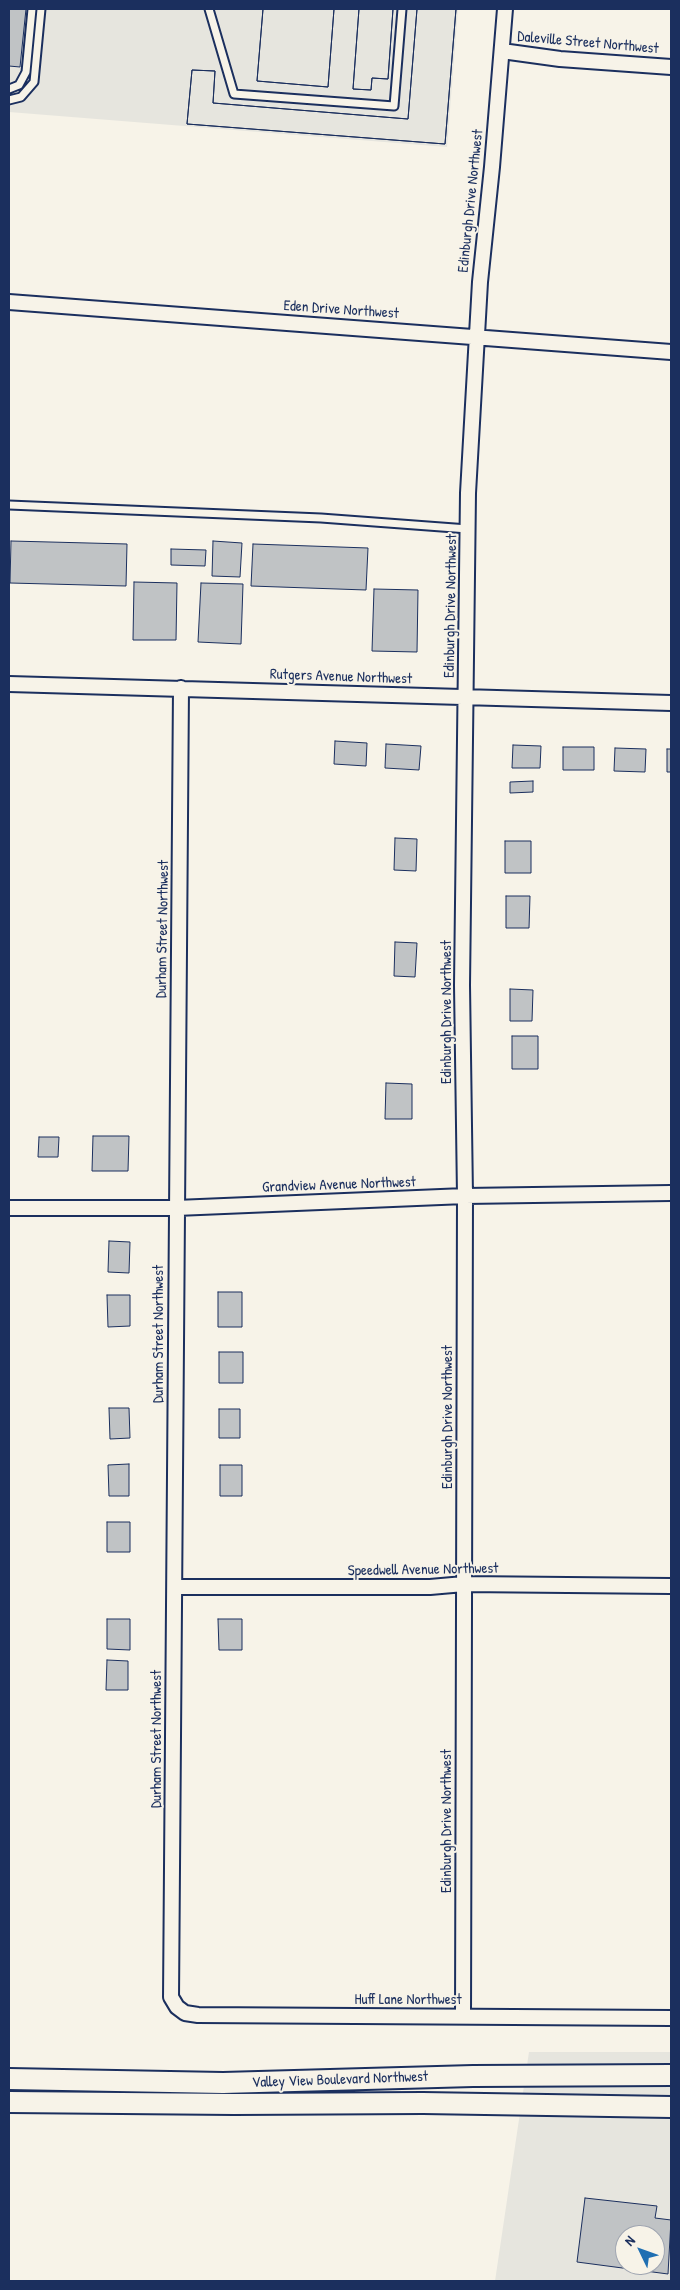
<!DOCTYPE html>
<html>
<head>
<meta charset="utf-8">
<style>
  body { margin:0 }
  #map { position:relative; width:680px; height:2290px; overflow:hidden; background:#f7f3e8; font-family:"Patrick Hand",sans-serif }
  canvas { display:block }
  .frame { position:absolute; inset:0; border:10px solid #1b2f5e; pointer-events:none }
  .north { position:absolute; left:615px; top:2225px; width:50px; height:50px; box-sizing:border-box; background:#f7f3e8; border:1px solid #9fa5b1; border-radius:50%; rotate:312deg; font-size:14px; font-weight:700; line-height:20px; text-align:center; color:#1b2f5e }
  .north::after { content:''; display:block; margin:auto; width:18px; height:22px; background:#1f6fb2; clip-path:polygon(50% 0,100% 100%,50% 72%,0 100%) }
</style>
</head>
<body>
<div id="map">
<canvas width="680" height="2290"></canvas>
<div class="frame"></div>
<div class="north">N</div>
</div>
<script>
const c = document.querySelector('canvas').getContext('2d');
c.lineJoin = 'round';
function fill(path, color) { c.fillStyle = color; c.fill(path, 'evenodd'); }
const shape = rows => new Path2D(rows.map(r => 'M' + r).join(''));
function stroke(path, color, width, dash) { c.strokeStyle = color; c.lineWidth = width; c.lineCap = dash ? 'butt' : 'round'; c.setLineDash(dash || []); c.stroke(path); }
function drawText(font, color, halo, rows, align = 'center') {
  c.font = font + ' "Patrick Hand",sans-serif'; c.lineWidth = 4; c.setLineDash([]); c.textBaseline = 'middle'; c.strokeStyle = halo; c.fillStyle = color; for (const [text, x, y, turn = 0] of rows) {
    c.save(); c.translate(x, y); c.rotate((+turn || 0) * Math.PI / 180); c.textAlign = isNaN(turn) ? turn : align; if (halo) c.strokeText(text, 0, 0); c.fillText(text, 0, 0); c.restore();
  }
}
fill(shape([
  [9,9,458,9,447,147,9,112],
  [529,2052,671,2052,671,2281,495,2281],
  [625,2235,655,2235,655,2265,625,2265]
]), '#e6e5de');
const building = shape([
  [9,9,26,9,20,67,9,66,9,9],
  [263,9,334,9,328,87,257,81,263,9],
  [263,9,334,9,328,87,257,81,263,9],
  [359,9,393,9,388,79,372,78,371,90,353,89,359,9],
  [359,9,393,9,388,79,372,78,371,90,353,89,359,9],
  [417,9,456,9,445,144,187,124,192,70,215,71,213,103,408,119,417,9],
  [417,9,456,9,445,144,187,124,192,70,215,71,213,103,408,119,417,9],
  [11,541,127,544,126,586,10,583,11,541],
  [213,541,242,543,240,577,212,576,213,541],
  [253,544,368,548,366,590,251,586,253,544],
  [171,549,206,550,205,566,171,565,171,549],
  [134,582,177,583,176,640,133,640,134,582],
  [201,583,243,584,241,644,198,642,201,583],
  [374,589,418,590,417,652,372,651,374,589],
  [335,741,367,743,366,766,334,764,335,741],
  [386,744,421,746,419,770,385,768,386,744],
  [513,745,541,746,540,768,512,768,513,745],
  [563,747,594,747,594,770,563,770,563,747],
  [615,748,646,749,645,772,614,771,615,748],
  [667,749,671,749,671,772,667,772,667,749],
  [533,781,533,792,510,793,510,782,533,781],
  [395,838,417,839,416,871,394,870,395,838],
  [505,841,531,841,531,873,505,873,505,841],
  [506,896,530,896,529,928,506,928,506,896],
  [395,942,417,943,415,977,394,976,395,942],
  [510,989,533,990,532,1021,510,1021,510,989],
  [512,1036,538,1036,538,1069,512,1069,512,1036],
  [386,1083,412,1084,412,1119,385,1119,386,1083],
  [93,1136,129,1136,128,1171,92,1171,93,1136],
  [39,1137,59,1137,58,1157,38,1157,39,1137],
  [109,1241,130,1242,129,1273,108,1272,109,1241],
  [218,1292,242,1292,242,1327,218,1327,218,1292],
  [107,1295,130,1295,130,1326,108,1327,107,1295],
  [219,1352,243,1352,243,1383,219,1383,219,1352],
  [109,1408,129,1408,130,1438,110,1439,109,1408],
  [219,1409,240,1409,240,1438,219,1438,219,1409],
  [129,1464,129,1496,109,1496,108,1465,129,1464],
  [220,1465,242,1465,242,1496,220,1496,220,1465],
  [107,1522,130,1522,130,1552,107,1552,107,1522],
  [107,1619,130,1619,130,1650,107,1649,107,1619],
  [218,1619,242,1619,242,1650,219,1650,218,1619],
  [107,1660,128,1661,128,1690,106,1690,107,1660],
  [585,2198,657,2206,655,2218,671,2220,668,2274,577,2262,585,2198],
  [625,2235,655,2235,655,2265,625,2265,625,2235]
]);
fill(building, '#c0c3c5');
stroke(building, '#1b2f5e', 1);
const service = shape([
  [209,9,234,94,394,106,402,9],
  [9,89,19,85,26,72,32,9],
  [9,100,21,97,34,82,41,9],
  [9,505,321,518,468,529]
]);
const minor = shape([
  [502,51,560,59,671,67],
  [9,302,671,352],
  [9,684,671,703],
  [181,688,171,1997,177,2007,185,2013,198,2015,671,2018],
  [9,1208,176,1208,465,1196,671,1193],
  [175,1587,430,1587,464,1584,671,1586],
  [463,2016,465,1196,462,985,468,493,480,282,492,167,505,9]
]);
const secondary = shape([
  [9,2079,223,2083,473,2076,671,2075],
  [9,2102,234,2104,423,2103,671,2107]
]);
stroke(service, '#1b2f5e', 11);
stroke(minor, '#1b2f5e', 18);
stroke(secondary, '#1b2f5e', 24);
stroke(service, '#f7f3e8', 7);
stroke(minor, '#f7f3e8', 14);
stroke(secondary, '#f7f3e8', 20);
drawText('15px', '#1b2f5e', '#f7f3e8', [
  ["Daleville Street Northwest",588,43,5],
  ["Edinburgh Drive Northwest",471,201,-84],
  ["Eden Drive Northwest",341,310,4],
  ["Edinburgh Drive Northwest",451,606,-89],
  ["Rutgers Avenue Northwest",341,677,2],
  ["Durham Street Northwest",163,929,-89],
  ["Edinburgh Drive Northwest",447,1012,-90],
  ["Grandview Avenue Northwest",339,1185,-2],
  ["Durham Street Northwest",159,1334,-90],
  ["Edinburgh Drive Northwest",448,1417,-90],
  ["Speedwell Avenue Northwest",423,1570,-1],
  ["Durham Street Northwest",157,1739,-90],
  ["Edinburgh Drive Northwest",447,1821,-90],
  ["Huff Lane Northwest",408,2000],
  ["Valley View Boulevard Northwest",340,2080,-2]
]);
</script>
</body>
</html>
